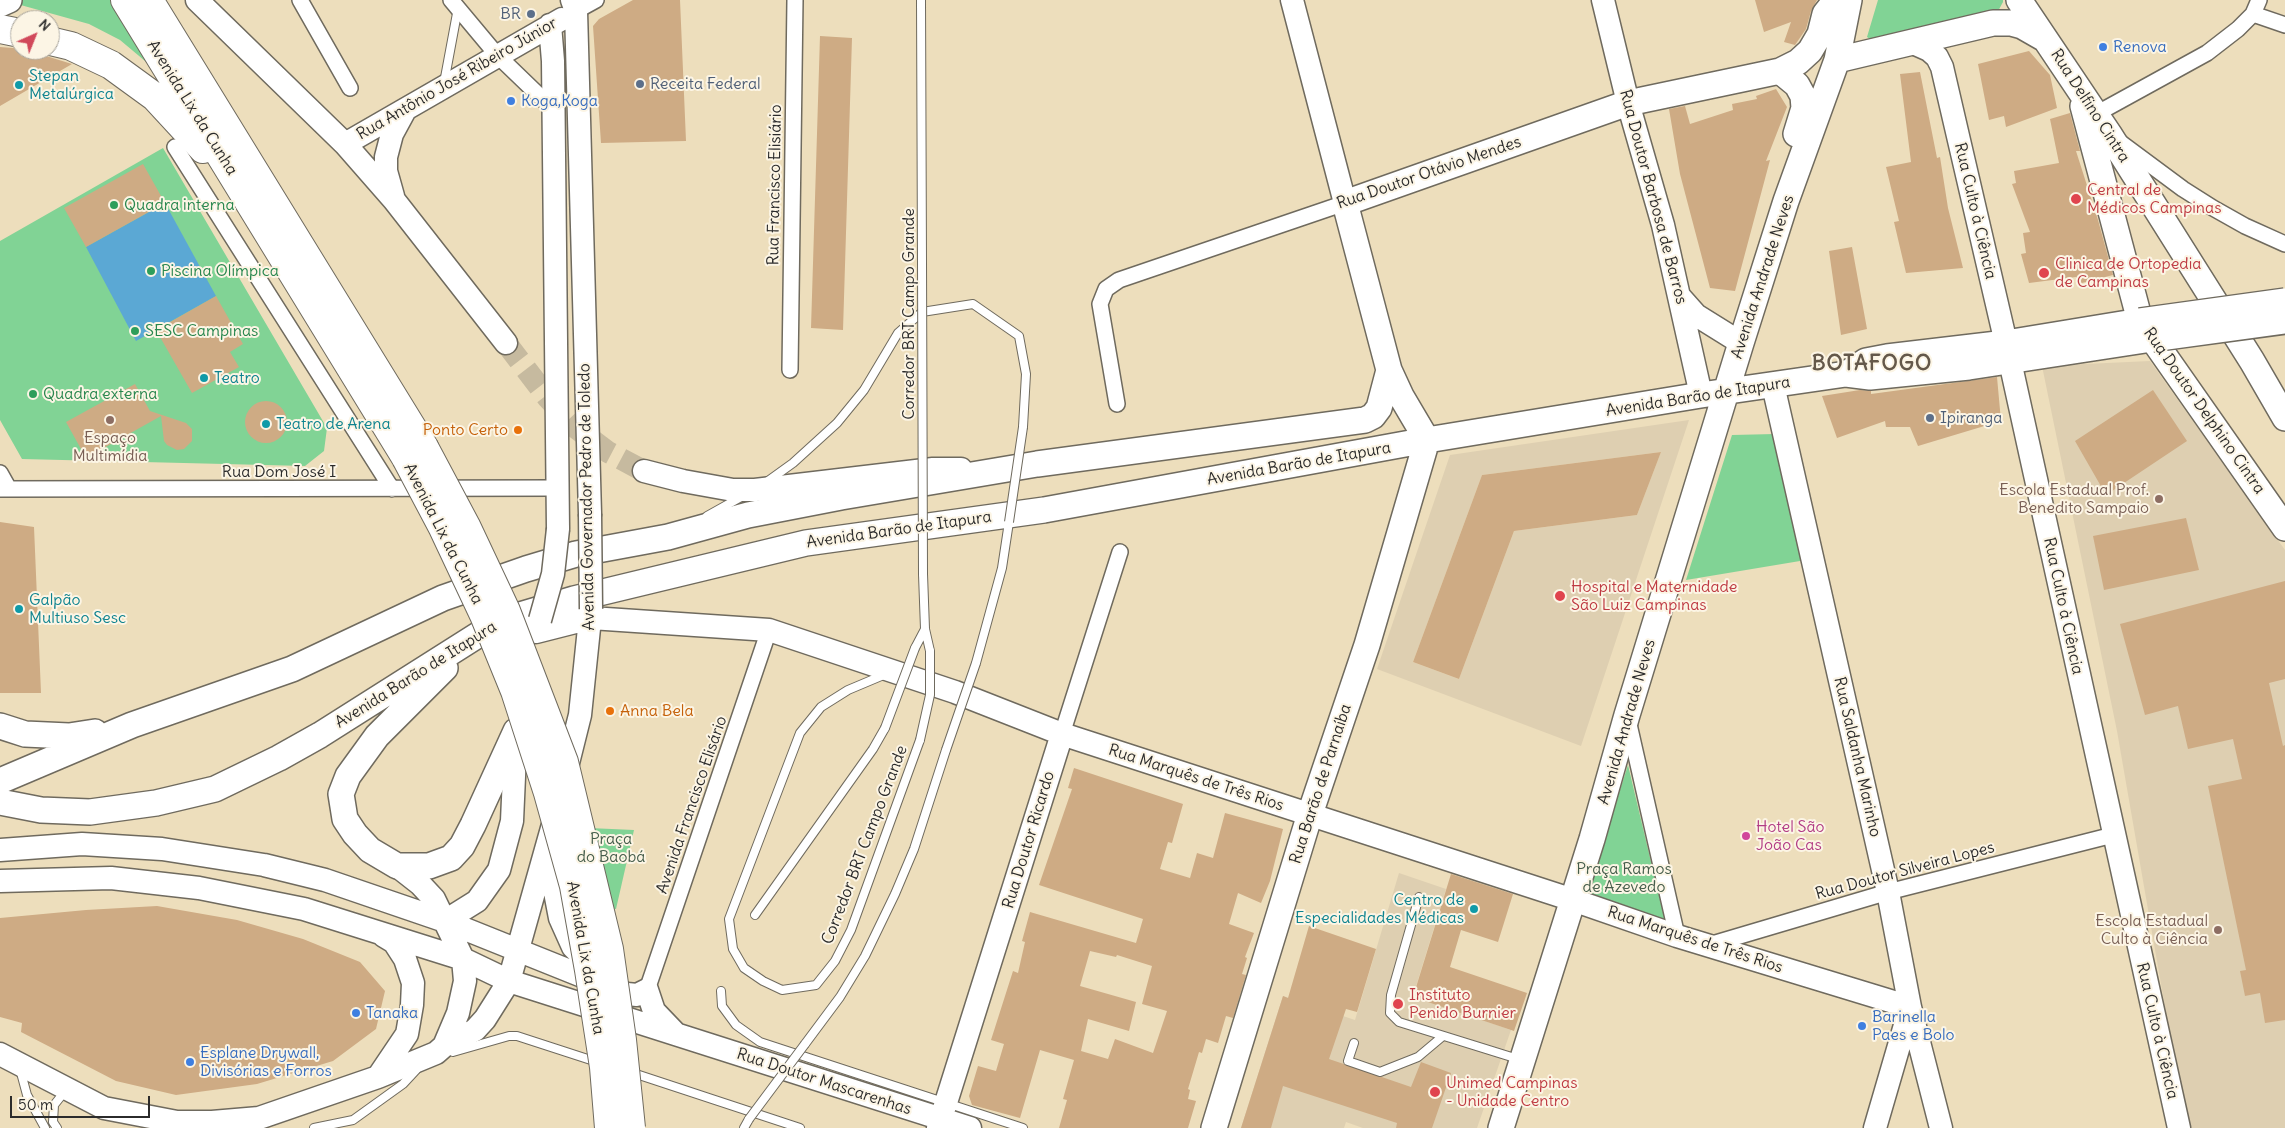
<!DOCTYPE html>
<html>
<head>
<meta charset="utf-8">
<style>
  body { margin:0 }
  #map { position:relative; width:2285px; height:1128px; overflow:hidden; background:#eddebc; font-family:Delius,sans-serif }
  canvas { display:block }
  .north { position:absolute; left:10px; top:10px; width:50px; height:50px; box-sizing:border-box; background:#fcf5e5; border:1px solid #a8a49b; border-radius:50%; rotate:44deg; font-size:14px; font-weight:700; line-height:20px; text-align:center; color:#2b2b2b }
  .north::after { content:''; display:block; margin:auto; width:18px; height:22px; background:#d1495b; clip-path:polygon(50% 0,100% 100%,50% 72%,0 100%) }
  .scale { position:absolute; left:10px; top:1096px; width:140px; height:22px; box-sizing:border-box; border:2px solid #2b2b2b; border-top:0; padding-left:6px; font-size:15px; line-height:18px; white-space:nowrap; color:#2b2b2b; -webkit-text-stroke:4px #fcf5e5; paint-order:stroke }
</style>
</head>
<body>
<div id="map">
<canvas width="2285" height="1128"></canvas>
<div class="north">N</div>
<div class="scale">50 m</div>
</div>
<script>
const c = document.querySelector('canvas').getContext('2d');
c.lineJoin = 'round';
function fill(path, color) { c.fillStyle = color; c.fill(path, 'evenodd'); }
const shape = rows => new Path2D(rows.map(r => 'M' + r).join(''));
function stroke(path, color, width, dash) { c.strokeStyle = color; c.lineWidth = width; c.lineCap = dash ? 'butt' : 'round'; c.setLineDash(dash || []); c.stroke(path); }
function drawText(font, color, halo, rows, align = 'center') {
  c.font = font + ' Delius,sans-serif'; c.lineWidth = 4; c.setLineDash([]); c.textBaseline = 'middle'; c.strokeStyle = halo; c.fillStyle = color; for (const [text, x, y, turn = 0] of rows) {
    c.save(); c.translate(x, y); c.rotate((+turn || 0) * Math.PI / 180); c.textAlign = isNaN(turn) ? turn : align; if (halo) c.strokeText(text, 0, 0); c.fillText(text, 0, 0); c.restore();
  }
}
fill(shape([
  [2150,361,2285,550,2285,1128,2186,1128,2117,731,2042,366],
  [1689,420,1581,746,1377,669,1450,455],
  [1661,452,1637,515,1514,531,1459,679,1413,662,1482,475],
  [1399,873,1446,889,1413,996,1511,1030,1477,1128,1363,1128,1346,1122,1344,1128,1241,1128,1283,996,1355,1020]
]), '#decfb1');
fill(shape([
  [19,0,110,0,151,66,120,40,89,24,17,4],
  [1878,0,2003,0,2003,2,1997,13,1876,43,1867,37],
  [163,148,327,428,324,451,305,466,22,459,0,420,0,241],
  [1775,434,1806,560,1686,580,1732,435],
  [1628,765,1666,925,1586,896],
  [589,828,634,830,616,909,604,907]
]), '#81d395');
fill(shape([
  [165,203,216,296,136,341,86,247]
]), '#5ba8d4');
fill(shape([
  [633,0,680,0,686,141,601,143,593,26,599,19],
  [1755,0,1817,0,1811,11,1806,29,1795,45,1784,42,1791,22,1764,32],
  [820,36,852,38,843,330,811,328],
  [0,47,38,50,46,56,72,64,0,106],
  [2029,51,2050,75,2057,108,2006,127,2004,116,1989,120,1978,64],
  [1920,72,1937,158,1940,157,1948,208,1963,268,1906,273,1894,222,1899,221,1886,167,1911,162,1900,74],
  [1776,89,1787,107,1766,161,1770,160,1735,291,1710,288,1680,174,1669,109,1685,106,1690,124,1733,110,1732,104,1757,99,1756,96],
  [2070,113,2080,151,2076,151,2098,220,2113,275,2078,284,2076,277,2029,283,2021,254,2026,253,2023,233,2030,232,2012,184,2016,183,2014,171,2059,163,2050,119],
  [143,164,165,203,86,247,64,208],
  [1852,247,1867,329,1841,335,1829,251],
  [216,296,243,344,230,352,239,367,192,393,156,330],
  [1997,377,2001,421,1918,446,1910,427,1886,427,1885,421,1837,438,1822,396,1860,390,1871,391,1871,394],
  [135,384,150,411,186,423,192,429,192,441,184,449,177,450,167,445,164,441,161,416,86,458,66,422],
  [2153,390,2187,441,2106,495,2075,441],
  '245 422a21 21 0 1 1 42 0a21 21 0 1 1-42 0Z',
  [1661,452,1637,515,1514,531,1459,679,1413,662,1482,475],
  [2186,518,2199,570,2104,590,2093,536],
  [0,522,34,527,41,693,0,693],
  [2285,581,2285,679,2269,683,2283,746,2285,745,2285,1020,2265,1023,2260,993,2245,996,2240,971,2246,970,2208,786,2242,779,2233,739,2188,749,2178,706,2145,715,2120,624],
  [1074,768,1183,804,1172,843,1168,842,1160,869,1190,878,1197,853,1213,858,1225,813,1283,829,1270,881,1261,903,1238,893,1229,924,1254,933,1245,957,1247,958,1242,974,1246,975,1233,1018,1226,1016,1218,1043,1206,1039,1202,1053,1199,1052,1188,1089,1190,1090,1188,1099,1196,1101,1188,1128,1059,1128,1067,1100,1063,1099,1074,1060,1040,1050,1020,1118,972,1105,969,1096,978,1066,996,1071,1004,1044,991,1040,1013,971,1018,973,1025,942,1022,941,1030,912,1136,943,1143,919,1039,885,1072,789,1068,788],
  [1090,951,1116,957,1117,955,1152,966,1142,1004,1167,1011,1153,1053,1115,1039,1108,1059,1081,1051,1088,1019,1129,1031,1136,1002,1080,986],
  [1451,874,1513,894,1498,942,1461,930,1450,967,1527,993,1514,1031,1413,997],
  [157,906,237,920,303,939,360,962,385,991,376,1029,333,1061,257,1084,176,1095,116,1081,21,1032,22,1023,0,1017,0,918,86,910],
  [1309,926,1376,949,1357,1012,1346,1009,1329,1059,1411,1087,1421,1062,1451,1073,1432,1128,1396,1128,1397,1123,1283,1086,1271,1128,1241,1128,1283,996,1288,998]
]), '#ceab84');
stroke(shape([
  [506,343,548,398,576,428,608,452,644,471]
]), '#c6ba9f', 22, [22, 11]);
const lane = shape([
  [921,0,922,263],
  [444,83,458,8],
  [768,481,793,463,837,423,864,390,898,333,922,312,973,304,1019,336,1026,374,1023,427],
  [707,516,741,497],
  [923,574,925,629,930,651],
  [915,648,925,629],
  [976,663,1002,568,1009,522],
  [886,674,848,690,821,707,800,733,729,919,733,949,744,968,763,981,782,990,816,985,835,961,851,930,920,740],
  [1419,897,1391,995,1390,1013,1399,1022,1518,1059],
  [755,915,873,749,885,728],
  [721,991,722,1006,736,1025,760,1042,1023,1128],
  [1354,1043,1348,1061,1380,1072,1418,1057,1443,1036],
  [805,1044,840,997,865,956,895,894,914,849,946,750],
  [453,1052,509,1036,517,1036,597,1062],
  [20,1069,27,1095,45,1128],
  [630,1072,800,1128],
  [57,1128,53,1122,54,1105,66,1090],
  [314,1128,353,1120,403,1084,416,1070],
  [744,1128,749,1119]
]);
const street = shape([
  [300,0,350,88],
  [451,0,497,55,553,109],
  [576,11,596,0],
  [2253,14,2285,25],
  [2096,114,2207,53,2238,29,2253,14,2259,0],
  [2121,143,2183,189,2213,208,2245,226,2285,244],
  [175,147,392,489],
  [790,370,795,0],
  [1117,404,1100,304,1106,289,1119,280,1345,203],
  [0,473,9,489],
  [0,489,558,488],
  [1628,720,1677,936],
  [1062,734,1120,552],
  [1709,945,1888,892,2113,835],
  [647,990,769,630]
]);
const secondary = shape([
  [197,0,345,144,394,200,506,343],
  [572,0,576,11,590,514],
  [1292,0,1345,203],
  [1603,0,1628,103,1663,225,1701,395],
  [550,25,553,61,558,529],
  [1911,42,1929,50,1937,57,1942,67,2006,343,2179,1128],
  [345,144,562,19],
  [393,196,386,171,386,157,392,134,405,110],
  [1680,297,1696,315,1741,343],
  [1773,385,1888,892,1910,1007,1941,1128],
  [644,471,683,481,733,490,755,490,933,469,961,469],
  [536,632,591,618,769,630,955,692,1062,734,1573,900,1677,936,1910,1007],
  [565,775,580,715,591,609],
  [557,844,555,892,560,918,573,947,588,962],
  [0,850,82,844,162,849,264,865,325,880,445,921,627,994,637,995,647,990,654,1011,676,1034],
  [0,881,111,878,199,888,304,909,463,959,509,981,970,1128],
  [445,921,477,901,499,870,512,821,516,732],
  [444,1046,475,1030,485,1019,509,981,556,814],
  [0,1054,104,1108,177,1122,212,1122,259,1118,378,1077,436,1053,444,1046,458,1013,465,981,463,959,434,899,420,884,397,866],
  [378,1077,407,1034,412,1005,413,983,405,959,394,942,384,936],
  [938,1128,1062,734],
  [1875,1128,1910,1008]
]);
const primary = shape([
  [2019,0,2109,134,2252,361,2285,418],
  [0,4,9,0],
  [1837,60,1993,23,2011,23,2022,26,2043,38],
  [1780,71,1797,85,1803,96,1804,108,1796,134],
  [2083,106,2140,321,2285,528],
  [1848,373,1866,361,1887,357,2006,343,2140,321],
  [445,668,377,736,348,776,341,794,345,819,355,834,370,850,397,866,429,866,451,858,462,846,473,825,516,731],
  [0,726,25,734,69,736,95,732],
  [0,781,132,725,292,669,443,598,526,569,576,554,668,537,748,515,841,497,1037,464,1365,420,1373,416,1379,408,1389,370],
  [0,802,41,810,90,812,156,803,215,789,279,758,320,735,500,621,574,599,806,543,1044,510,1427,440,1701,395,1846,374,1870,377,1969,367,2152,339],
  [1214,1128,1310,814,1367,645,1427,440,1401,396,1389,370,1345,203,1628,103,1780,71,1798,62,1810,51,1820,34,1825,14,1836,0],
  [1501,1128,1592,839,1627,715,1741,343,1786,201,1837,60,1849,0]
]);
const highway = shape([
  [125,0,406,458],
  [149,0,424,447],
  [0,29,20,33],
  [50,41,71,46,111,65,155,97,203,149]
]);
stroke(lane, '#6f6a5e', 10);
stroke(street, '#6f6a5e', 18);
stroke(secondary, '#6f6a5e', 25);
stroke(primary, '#6f6a5e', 28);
stroke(highway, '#6f6a5e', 30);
stroke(lane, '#fff', 8);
stroke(street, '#fff', 15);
stroke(secondary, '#fff', 22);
stroke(primary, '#fff', 25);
stroke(highway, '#fff', 28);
const laneBridge = shape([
  [922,263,923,574],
  [1009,522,1023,427],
  [885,728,915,648],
  [920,740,930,695,930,651],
  [946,750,976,663],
  [749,1119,805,1044]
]);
const secondaryBridge = shape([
  [590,514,591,609],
  [540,620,553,574,558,529]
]);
const primaryBridge = shape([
  [2140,321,2285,301],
  [2152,339,2285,321]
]);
const highwayBridge = shape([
  [424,447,466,526,506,611,564,762,609,949,622,1040,631,1128],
  [406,458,443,528,484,615,515,691,548,793,574,886,589,970,604,1067,609,1128]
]);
stroke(laneBridge, '#6f6a5e', 10, []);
stroke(secondaryBridge, '#6f6a5e', 25, []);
stroke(primaryBridge, '#6f6a5e', 28, []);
stroke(highwayBridge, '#6f6a5e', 30, []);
stroke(laneBridge, '#fff', 8);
stroke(secondaryBridge, '#fff', 22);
stroke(primaryBridge, '#fff', 25);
stroke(highwayBridge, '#fff', 28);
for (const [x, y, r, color] of [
  [531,14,5,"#5c6f8a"],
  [2103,47,5,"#3f7fe0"],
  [640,84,5,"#5c6f8a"],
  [19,85,5,"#0f9aa8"],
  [511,101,5,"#3f7fe0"],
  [2076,199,6,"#e0444e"],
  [114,205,5,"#2e9e5b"],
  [151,271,5,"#2e9e5b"],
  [2044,273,6,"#e0444e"],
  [135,331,5,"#2e9e5b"],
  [204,378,5,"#0f9aa8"],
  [33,394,5,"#2e9e5b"],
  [1930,418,5,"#5c6f8a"],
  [110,420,5,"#8d6e63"],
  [266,424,5,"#0f9aa8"],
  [518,430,5,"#e8710a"],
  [2159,499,5,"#8d6e63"],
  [1560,596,6,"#e0444e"],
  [19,609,5,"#0f9aa8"],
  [610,711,5,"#e8710a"],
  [1746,836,5,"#d1479c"],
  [1474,909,5,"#0f9aa8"],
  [2218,930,5,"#8d6e63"],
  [1398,1004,6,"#e0444e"],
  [356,1013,5,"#3f7fe0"],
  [1862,1026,5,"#3f7fe0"],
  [190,1062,5,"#3f7fe0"],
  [1435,1092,6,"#e0444e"]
]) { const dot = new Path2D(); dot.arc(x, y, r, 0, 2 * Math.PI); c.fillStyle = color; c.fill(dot); stroke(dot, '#fcf5e5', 2); }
drawText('16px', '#4e5e75', '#fcf5e5', [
  ["BR",521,14,"right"],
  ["Receita Federal",650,84],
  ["Ipiranga",1940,418]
], 'left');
drawText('16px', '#366cbe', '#fcf5e5', [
  ["Renova",2113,47],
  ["Koga,Koga",521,101],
  ["Tanaka",366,1013],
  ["Barinella",1872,1017],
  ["Paes e Bolo",1872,1035],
  ["Esplane Drywall,",200,1053],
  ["Divisórias e Forros",200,1071]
], 'left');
drawText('16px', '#0d838f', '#fcf5e5', [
  ["Stepan",29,76],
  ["Metalúrgica",29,94],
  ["Teatro",214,378],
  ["Teatro de Arena",276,424],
  ["Galpão",29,600],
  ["Multiuso Sesc",29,618],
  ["Centro de",1464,900,"right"],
  ["Especialidades Médicas",1464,918,"right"]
], 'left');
drawText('16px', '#2b2b2b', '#fcf5e5', [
  ["Rua Antônio José Ribeiro Júnior",457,79,-30],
  ["Rua Delfino Cintra",2090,106,57],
  ["Avenida Lix da Cunha",192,108,58],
  ["Rua Doutor Otávio Mendes",1429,173,-19],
  ["Rua Francisco Elisiário",775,185,-89],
  ["Rua Doutor Barbosa de Barros",1653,197,75],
  ["Rua Culto à Ciência",1975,211,77],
  ["Avenida Andrade Neves",1763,277,-72],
  ["Corredor BRT Campo Grande",909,314,-90],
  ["Avenida Barão de Itapura",1698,397,-9],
  ["Rua Doutor Delphino Cintra",2204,411,55],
  ["Avenida Barão de Itapura",1299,464,-10],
  ["Rua Dom José I",279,472],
  ["Avenida Governador Pedro de Toledo",587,497,-91],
  ["Avenida Barão de Itapura",899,530,-8],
  ["Avenida Lix da Cunha",443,534,63],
  ["Rua Culto à Ciência",2063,606,78],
  ["Avenida Barão de Itapura",416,675,-32],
  ["Avenida Andrade Neves",1627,722,-74],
  ["Rua Saldanha Marinho",1857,757,77],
  ["Rua Marquês de Três Rios",1196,778,18],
  ["Rua Barão de Parnaíba",1321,784,-72],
  ["Avenida Francisco Elisário",692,805,-71],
  ["Rua Doutor Ricardo",1029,840,-73],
  ["Corredor BRT Campo Grande",865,845,-69],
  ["Rua Doutor Silveira Lopes",1905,871,-15],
  ["Rua Marquês de Três Rios",1695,940,18],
  ["Avenida Lix da Cunha",585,958,80],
  ["Rua Culto à Ciência",2157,1031,77],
  ["Rua Doutor Mascarenhas",824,1082,18]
]);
drawText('16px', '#be3a42', '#fcf5e5', [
  ["Central de",2087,190],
  ["Médicos Campinas",2087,208],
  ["Clinica de Ortopedia",2055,264],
  ["de Campinas",2055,282],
  ["Hospital e Maternidade",1571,587],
  ["São Luiz Campinas",1571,605],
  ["Instituto",1409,995],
  ["Penido Burnier",1409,1013],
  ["Unimed Campinas",1446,1083],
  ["- Unidade Centro",1446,1101]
], 'left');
drawText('16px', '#27864d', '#fcf5e5', [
  ["Quadra interna",124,205],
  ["Piscina Olímpica",161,271],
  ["SESC Campinas",145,331],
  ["Quadra externa",43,394]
], 'left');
drawText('16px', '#c56008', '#fcf5e5', [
  ["Ponto Certo",508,430],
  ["Anna Bela",620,711,"left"]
], 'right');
drawText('16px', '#785e54', '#fcf5e5', [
  ["Espaço",110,438,"center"],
  ["Multimídia",110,456,"center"],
  ["Escola Estadual Prof.",2149,490],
  ["Benedito Sampaio",2149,508],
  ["Escola Estadual",2208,921],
  ["Culto à Ciência",2208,939]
], 'right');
drawText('16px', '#b23c85', '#fcf5e5', [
  ["Hotel São",1756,827],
  ["João Cas",1756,845]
], 'left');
drawText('16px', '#455d4b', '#fcf5e5', [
  ["Praça",611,839],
  ["do Baobá",611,857],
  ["Praça Ramos",1624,869],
  ["de Azevedo",1624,887]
]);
c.letterSpacing = '1px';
drawText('bold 21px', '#64584a', '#fcf5e5', [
  ["BOTAFOGO",1872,364]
]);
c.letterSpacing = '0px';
</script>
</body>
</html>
